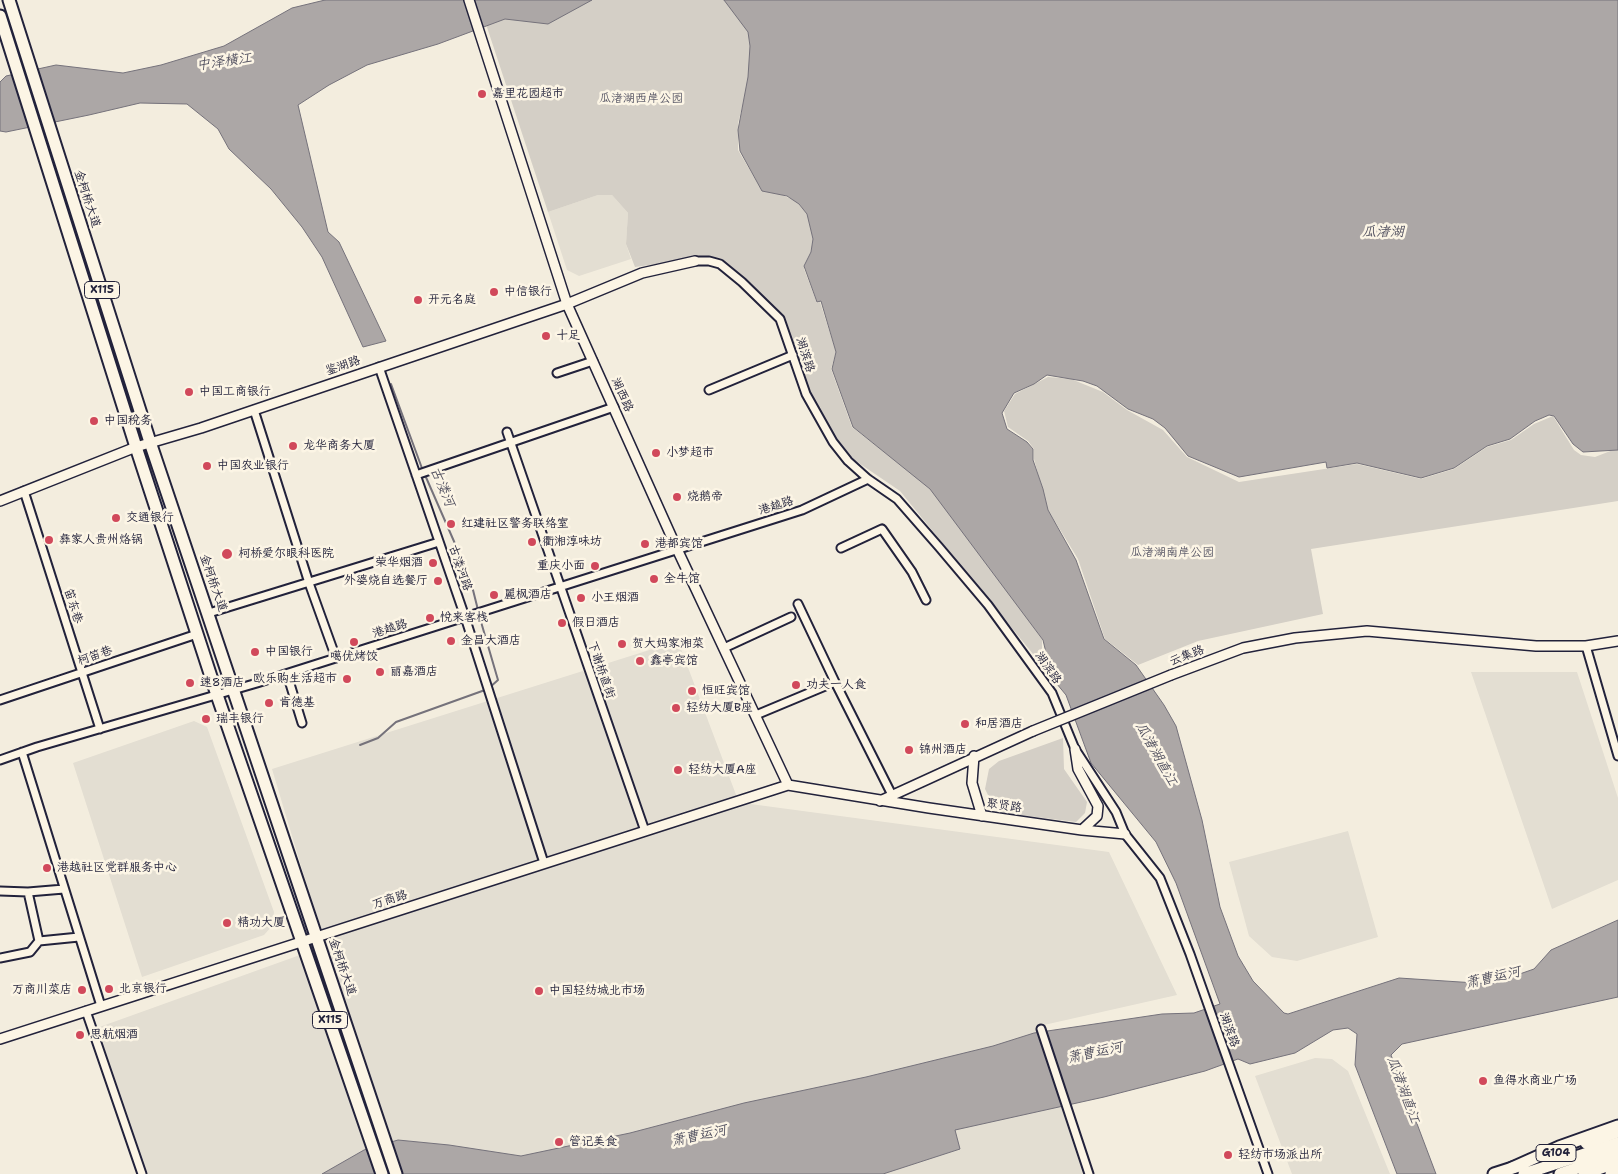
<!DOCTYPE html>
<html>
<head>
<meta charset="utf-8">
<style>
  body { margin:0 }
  canvas { display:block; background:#f3edde }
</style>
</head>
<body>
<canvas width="1618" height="1174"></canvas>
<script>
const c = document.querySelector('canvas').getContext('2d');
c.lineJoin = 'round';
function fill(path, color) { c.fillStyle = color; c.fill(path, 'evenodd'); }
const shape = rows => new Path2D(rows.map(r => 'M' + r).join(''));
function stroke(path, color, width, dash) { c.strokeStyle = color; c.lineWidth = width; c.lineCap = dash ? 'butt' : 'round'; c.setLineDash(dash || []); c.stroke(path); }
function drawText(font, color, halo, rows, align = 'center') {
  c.font = font + ' "Shantell Sans","LXGW WenKai TC",sans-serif'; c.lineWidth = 5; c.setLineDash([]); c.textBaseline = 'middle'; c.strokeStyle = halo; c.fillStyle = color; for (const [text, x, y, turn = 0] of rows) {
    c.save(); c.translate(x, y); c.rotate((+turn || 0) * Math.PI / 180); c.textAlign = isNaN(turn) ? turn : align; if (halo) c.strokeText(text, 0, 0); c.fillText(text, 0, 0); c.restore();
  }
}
fill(shape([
  [598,195,612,195,628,213,626,244,631,259,579,276,567,270,548,212],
  [678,641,738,800,743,803,1109,852,1177,995,1035,1027,1083,1174,142,1174,94,1029,325,946,272,769],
  [1471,672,1577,672,1618,798,1618,880,1552,909],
  [194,721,207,727,274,912,272,926,264,935,142,977,73,763],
  [1348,831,1378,937,1297,961,1272,957,1249,936,1229,862],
  [1315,1058,1332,1059,1348,1071,1390,1174,1292,1174,1255,1076]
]), '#e3ded2');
fill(shape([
  [478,0,724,0,752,33,750,77,738,123,738,150,761,189,775,192,796,201,813,221,814,246,804,269,817,303,820,302,836,352,831,369,852,427,925,484,939,498,1042,639,1042,665,900,491,850,457,829,432,809,392,783,317,721,258,707,257,635,267,626,244,628,213,612,195,598,195,548,212],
  [1048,377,1071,379,1103,392,1127,410,1163,430,1187,457,1239,482,1357,464,1421,479,1454,469,1487,447,1511,440,1534,424,1553,416,1574,450,1581,455,1595,457,1618,448,1618,501,1311,549,1323,614,1198,641,1138,665,1105,639,1078,559,1048,510,1034,459,1034,449,1028,441,1008,427,1004,411,1015,394],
  [1063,738,1064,769,1087,802,1085,813,1076,822,1004,813,993,805,985,789,989,769,999,761]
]), '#d4cfc6');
const water = shape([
  [325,0,592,0,548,24,505,19,438,44,367,65,329,85,298,105,328,232,339,242,386,341,363,347,322,257,302,227,271,189,229,149,218,129,187,104,140,103,89,115,6,132,0,131,0,82,6,76,56,65,123,73,161,65,224,46,292,8,325,0],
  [724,0,1618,0,1618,450,1583,452,1573,444,1554,416,1549,415,1535,421,1510,439,1487,446,1454,468,1421,478,1357,463,1327,468,1326,462,1239,477,1188,456,1165,428,1153,419,1128,409,1097,386,1083,381,1047,375,1034,384,1014,393,1002,413,1007,429,1027,442,1033,449,1033,460,1043,489,1048,510,1076,560,1104,639,1136,665,1164,705,1176,726,1202,820,1220,907,1238,956,1253,981,1284,1013,1288,1014,1399,978,1491,984,1534,969,1551,950,1618,920,1618,997,1402,1044,1391,1055,1436,1174,1397,1174,1355,1065,1357,1034,1348,1028,1333,1030,1295,1053,1250,1064,1238,1059,1205,1071,1104,1097,955,1130,960,1149,883,1174,322,1174,364,1150,398,1140,449,1145,521,1156,630,1133,744,1103,866,1077,993,1046,1034,1033,1162,1014,1194,1013,1220,1004,1176,883,1156,842,1091,763,1066,695,1052,678,1043,640,930,489,853,427,832,369,836,352,821,301,817,302,804,266,811,252,813,239,807,214,799,204,787,196,762,191,740,151,738,130,748,77,750,46,748,32,724,0]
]);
fill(water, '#aca7a6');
stroke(water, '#75727b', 1);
stroke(shape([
  [391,384,423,471],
  [425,475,470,578,478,610],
  [479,615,498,680,489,688],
  [360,745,378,738,396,722,485,690]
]), '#75727b', 2);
const minor = shape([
  [695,261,709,261,720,264,742,282,780,319,806,394,833,442,848,461,868,479,897,499,939,547,988,605,1052,693,1075,749,1116,812,1125,834,1160,878,1190,954,1268,1174],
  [379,367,465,617,544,863],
  [557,373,593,361],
  [709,390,793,355],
  [254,410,309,583,336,658],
  [507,432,645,831],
  [416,475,614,407],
  [24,491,100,729],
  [841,548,882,529,912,572,926,600],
  [798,604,835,682],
  [209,613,439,542],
  [1586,646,1618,756],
  [724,648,791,617],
  [287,674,302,723],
  [0,700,197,634],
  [756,715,835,682,892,795],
  [22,752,101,1006],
  [0,760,37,747,257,683,802,510,868,479],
  [0,891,28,892,64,889],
  [28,892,39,941],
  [0,958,30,952,39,941,79,937],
  [86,1011,142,1174],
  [1041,1029,1089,1174]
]);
const tertiary = shape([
  [469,0,567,304,677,549,788,785],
  [0,501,136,447,201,428,567,304,642,273,695,261],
  [1171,675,1243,648,1295,638,1367,631,1536,646,1586,646,1618,641],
  [1075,749,1078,769,1098,806,1097,816,1082,830],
  [974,756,972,783,982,816],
  [880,801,1033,731],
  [0,1039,788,785,929,808,1082,830,1125,834]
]);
const primary = shape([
  [9,0,150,442,396,1174],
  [0,16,136,447,217,695,382,1174],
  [1586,1143,1618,1132],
  [1494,1174,1522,1165],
  [1584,1174,1618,1162]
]);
const trunk = shape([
  [1512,1168,1559,1147,1618,1126],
  [1524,1174,1618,1143],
  [1560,1174,1618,1154],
  [1611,1174,1618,1172]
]);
stroke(minor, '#22223b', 11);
stroke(tertiary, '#22223b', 12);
stroke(primary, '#22223b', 15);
stroke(trunk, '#22223b', 15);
stroke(minor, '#fcf5e5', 7);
stroke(tertiary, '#fcf5e5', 9);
stroke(primary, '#fcf5e5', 11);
stroke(trunk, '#fcf5e5', 11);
const tertiaryBridge = shape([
  [1033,731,1171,675]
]);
stroke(tertiaryBridge, '#22223b', 12, []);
stroke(tertiaryBridge, '#fcf5e5', 9);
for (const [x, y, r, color] of [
  [482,94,5,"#d1495b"],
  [494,292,5,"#d1495b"],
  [418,300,5,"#d1495b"],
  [546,336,5,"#d1495b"],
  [189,392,5,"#d1495b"],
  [94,421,5,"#d1495b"],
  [293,446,5,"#d1495b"],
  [656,453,5,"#d1495b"],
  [207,466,5,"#d1495b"],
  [677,497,5,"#d1495b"],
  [116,518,5,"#d1495b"],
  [451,524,5,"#d1495b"],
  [49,540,5,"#d1495b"],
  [532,542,5,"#d1495b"],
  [645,544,5,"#d1495b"],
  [227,554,6,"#d1495b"],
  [433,563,5,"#d1495b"],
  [595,566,5,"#d1495b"],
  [654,579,5,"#d1495b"],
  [438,581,5,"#d1495b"],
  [494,595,5,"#d1495b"],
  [581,598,5,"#d1495b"],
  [430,618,5,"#d1495b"],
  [562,623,5,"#d1495b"],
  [451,641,5,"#d1495b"],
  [354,642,5,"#d1495b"],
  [622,644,5,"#d1495b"],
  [255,652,5,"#d1495b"],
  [640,661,5,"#d1495b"],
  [380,672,5,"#d1495b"],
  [347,679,5,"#d1495b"],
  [190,683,5,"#d1495b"],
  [796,685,5,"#d1495b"],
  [692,691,5,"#d1495b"],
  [269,703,5,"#d1495b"],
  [676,708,5,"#d1495b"],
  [206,719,5,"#d1495b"],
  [965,724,5,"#d1495b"],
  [909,750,5,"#d1495b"],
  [678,770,5,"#d1495b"],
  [47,868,5,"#d1495b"],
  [227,923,5,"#d1495b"],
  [109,989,5,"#d1495b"],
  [82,990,5,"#d1495b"],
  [539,991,5,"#d1495b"],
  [80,1035,5,"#d1495b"],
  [1483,1081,5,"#d1495b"],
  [559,1142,5,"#d1495b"],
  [1228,1155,5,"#d1495b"]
]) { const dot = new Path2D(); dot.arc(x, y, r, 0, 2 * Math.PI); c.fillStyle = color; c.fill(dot); stroke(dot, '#fcf5e5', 2); }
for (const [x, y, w] of [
  [102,290,35],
  [330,1020,35],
  [1556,1153,40]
]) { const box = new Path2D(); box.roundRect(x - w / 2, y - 8.5, w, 17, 4); c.fillStyle = '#fcf5e5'; c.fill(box); stroke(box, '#22223b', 1); }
drawText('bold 11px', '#22223b', null, [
  ["X115",102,290],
  ["X115",330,1020],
  ["G104",1556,1153]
]);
drawText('12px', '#22223b', '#fcf5e5', [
  ["嘉里花园超市",492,94],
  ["中信银行",504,292],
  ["开元名庭",428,300],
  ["十足",556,336],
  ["中国工商银行",199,392],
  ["中国税务",104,421],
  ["龙华商务大厦",303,446],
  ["小梦超市",666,453],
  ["中国农业银行",217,466],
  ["烧鹅帝",687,497],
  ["交通银行",126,518],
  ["红建社区警务联络室",461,524],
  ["彝家人贵州烙锅",59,540],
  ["衢湘淳味坊",542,542],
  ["港都宾馆",655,544],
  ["柯桥爱尔眼科医院",238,554],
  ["荣华烟酒",423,563,"right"],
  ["重庆小面",585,566,"right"],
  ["全牛馆",664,579],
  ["外婆烧自选餐厅",428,581,"right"],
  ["麗枫酒店",504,595],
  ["小王烟酒",591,598],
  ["悦来客栈",440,618],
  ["假日酒店",572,623],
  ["金昌大酒店",461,641],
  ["贺大妈家湘菜",632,644],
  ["中国银行",265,652],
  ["噶优烤饺",354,657,"center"],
  ["鑫亭宾馆",650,661],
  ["丽嘉酒店",390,672],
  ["欧乐购生活超市",337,679,"right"],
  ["速8酒店",200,683],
  ["功夫一人食",806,685],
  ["恒旺宾馆",702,691],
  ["肯德基",279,703],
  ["轻纺大厦B座",686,708],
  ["瑞丰银行",216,719],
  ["和居酒店",975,724],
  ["锦州酒店",919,750],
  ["轻纺大厦A座",688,770],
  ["港越社区党群服务中心",57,868],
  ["精功大厦",237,923],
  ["北京银行",119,989],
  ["万商川菜店",72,990,"right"],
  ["中国轻纺城北市场",549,991],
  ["思航烟酒",90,1035],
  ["鱼得水商业广场",1493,1081],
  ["管记美食",569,1142],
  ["轻纺市场派出所",1238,1155]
], 'left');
drawText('12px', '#575665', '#fcf5e5', [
  ["瓜渚湖西岸公园",641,99],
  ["瓜渚湖南岸公园",1172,553]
]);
drawText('12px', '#22223b', '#fcf5e5', [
  ["金柯桥大道",87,199,72],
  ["湖滨路",805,355,72],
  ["鉴湖路",343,366,-19],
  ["湖西路",622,395,66],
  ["港越路",776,506,-17],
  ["古溇河路",460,568,71],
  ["金柯桥大道",213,583,71],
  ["笛东巷",73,606,72],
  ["港越路",390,629,-18],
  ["柯笛巷",95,656,-19],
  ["云集路",1187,656,-21],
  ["湖滨路",1048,668,55],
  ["下谢桥直街",601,670,71],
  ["聚贤路",1004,806,8],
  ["万商路",390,900,-18],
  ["金柯桥大道",342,967,71],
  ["湖滨路",1229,1030,70]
]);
drawText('italic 14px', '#525160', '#fcf5e5', [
  ["中泽横江",224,62,-8],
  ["瓜渚湖",1383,232],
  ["古溇河",442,487,67],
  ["瓜渚湖直江",1156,754,61],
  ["萧曹运河",1493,978,-13],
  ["萧曹运河",1095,1053,-12],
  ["瓜渚湖直江",1403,1090,70],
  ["萧曹运河",699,1136,-12]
]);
</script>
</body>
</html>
